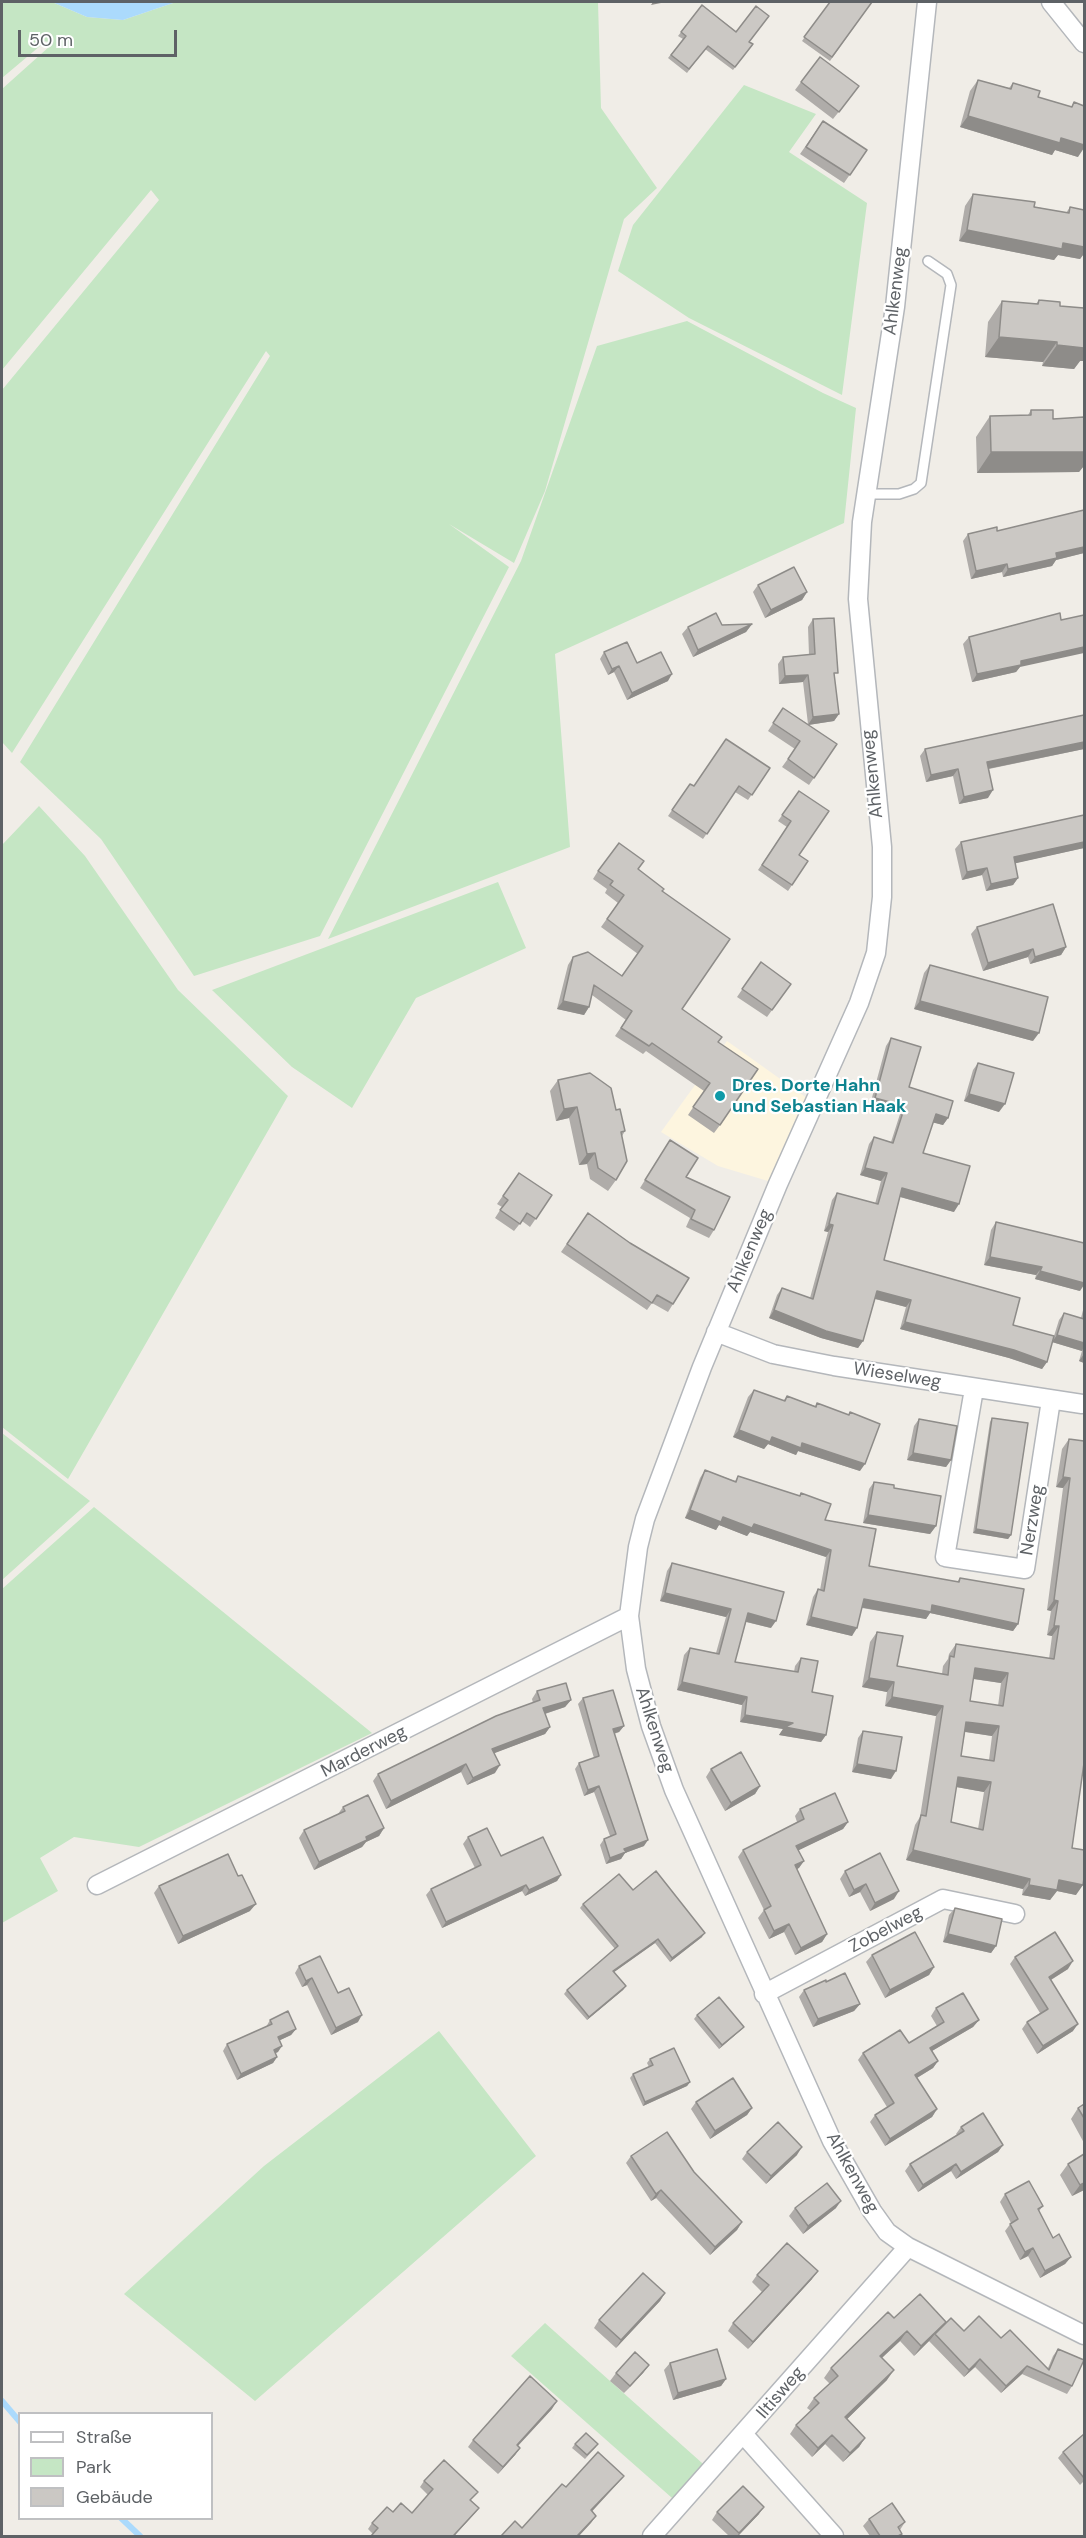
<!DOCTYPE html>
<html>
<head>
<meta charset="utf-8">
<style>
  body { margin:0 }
  #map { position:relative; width:1086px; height:2538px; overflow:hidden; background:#f0ede7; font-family:"DM Sans",sans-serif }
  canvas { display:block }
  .frame { position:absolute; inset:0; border:3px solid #5e6266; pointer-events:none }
  .legend { position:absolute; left:18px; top:2412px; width:195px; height:108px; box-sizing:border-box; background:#fff; border:2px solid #bfc0c2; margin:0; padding:8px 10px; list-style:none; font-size:18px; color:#5e6266 }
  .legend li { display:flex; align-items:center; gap:12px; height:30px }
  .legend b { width:30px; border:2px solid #bfc0c2 }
  .scale { position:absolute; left:18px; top:30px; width:159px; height:27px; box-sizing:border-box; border:3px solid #5e6266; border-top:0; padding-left:8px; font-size:18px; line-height:21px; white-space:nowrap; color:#5e6266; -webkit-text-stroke:4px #fff; paint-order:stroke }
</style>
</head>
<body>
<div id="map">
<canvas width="1086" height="2538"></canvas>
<div class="frame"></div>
<ul class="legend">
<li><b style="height:8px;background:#fff"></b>Straße</li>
<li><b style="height:16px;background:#c5e6c4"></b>Park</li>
<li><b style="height:16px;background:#cbc8c4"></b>Gebäude</li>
</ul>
<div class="scale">50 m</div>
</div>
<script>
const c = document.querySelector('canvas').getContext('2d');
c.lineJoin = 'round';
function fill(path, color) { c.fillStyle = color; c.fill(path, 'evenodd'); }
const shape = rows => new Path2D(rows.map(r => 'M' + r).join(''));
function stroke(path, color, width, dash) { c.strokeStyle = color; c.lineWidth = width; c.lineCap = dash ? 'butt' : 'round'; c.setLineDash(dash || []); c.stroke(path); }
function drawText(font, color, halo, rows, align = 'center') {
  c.font = font + ' "DM Sans",sans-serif'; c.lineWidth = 4.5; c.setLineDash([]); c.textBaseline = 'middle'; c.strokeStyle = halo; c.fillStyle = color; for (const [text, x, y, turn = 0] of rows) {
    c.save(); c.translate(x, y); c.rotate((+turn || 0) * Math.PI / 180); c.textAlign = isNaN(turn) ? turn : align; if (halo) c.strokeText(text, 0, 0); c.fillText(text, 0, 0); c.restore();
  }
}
fill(shape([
  [727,1041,814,1103,778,1184,718,1166,661,1132]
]), '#fdf5df');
fill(shape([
  [2,2,52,2,87,17,123,20,176,2,598,2,601,108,657,188,624,219,545,491,514,563,449,524,509,567,320,936,194,976,101,839,20,762,270,356,266,351,12,753,2,742,2,390,159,200,151,190,2,370,2,89,50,46,46,41,2,78],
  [744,85,816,114,789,152,867,203,842,395,689,318,618,271,633,225],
  [687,321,823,393,856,408,844,523,555,654,570,847,328,939,521,561,597,346],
  [39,806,85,856,178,990,288,1096,68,1479,2,1427,2,845],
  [498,882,526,948,416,998,352,1108,292,1067,212,990],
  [2,1433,90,1501,2,1580],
  [94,1507,372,1733,139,1847,74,1837,40,1858,58,1891,2,1923,2,1589],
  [439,2031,536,2156,255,2401,124,2294,264,2166],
  [545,2323,711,2471,680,2505,511,2356]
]), '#c5e6c4');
fill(shape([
  [52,2,176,2,123,20,87,17]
]), '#abdafc');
stroke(shape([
  [2,2401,20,2422],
  [121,2518,140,2536]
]), '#abdafc', 6);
const service = shape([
  [867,494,899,494,914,489,921,483,951,285,947,274,928,261]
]);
const minor = shape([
  [927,2,895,307,862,522,858,599,882,847,882,897,876,953,859,1003,778,1184,702,1367,645,1519,638,1547,629,1616,636,1669,651,1726,674,1790,832,2141,872,2211,887,2232,908,2247,1084,2335],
  [1051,2,1084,43],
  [716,1332,773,1354,834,1366,1082,1404],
  [974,1389,945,1557,1025,1569,1051,1400],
  [97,1885,629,1616],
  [764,1994,943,1899,1015,1914],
  [744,2435,834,2536],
  [652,2536,908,2247]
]);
stroke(service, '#b4b7bb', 12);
stroke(minor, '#b4b7bb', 21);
stroke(service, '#fff', 9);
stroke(minor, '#fff', 18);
fill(shape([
  [830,2,872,2,830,61,802,41],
  [702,5,753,44,733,70,705,49,687,73,668,58,683,39,678,36],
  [978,80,1009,88,1013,83,1038,97,1071,107,1074,102,1078,157,1055,150,1052,155,960,127,970,91],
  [801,82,853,94,833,119,795,90],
  [823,121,867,150,844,183,800,154],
  [973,194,1066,213,1070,207,1084,210,1084,255,1083,255,1080,259,1058,255,1054,260,959,241,965,206],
  [1039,300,1060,306,1084,308,1084,361,1080,361,1074,369,1042,366,1043,362,985,357,988,322,1002,301,1036,304],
  [1031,410,1053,419,1084,417,1084,467,1083,467,1079,472,977,473,976,437,990,416,1028,415],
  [1084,510,1084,553,1056,560,1052,566,1003,577,1002,572,971,579,963,541,968,534,997,531],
  [758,585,807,592,802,600,765,618,753,592],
  [813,619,834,678,839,714,834,721,808,725,837,744,809,785,782,767,795,749,768,731,783,708,808,724,803,682,779,684,778,664,783,657,809,655,808,627],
  [752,624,746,632,693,657,682,634,688,627],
  [969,637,1020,667,1016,672,972,682,963,644],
  [604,652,637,663,668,681,627,700,614,672,608,675,600,659],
  [925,749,1084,749,989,769,988,798,959,804,953,776,926,782,920,756],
  [770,768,748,800,735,792,703,839,668,816,690,784,694,786],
  [799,791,799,855,808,861,788,891,758,870,787,827,778,821],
  [1084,815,1084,848,1015,863,1018,878,1013,885,986,891,982,875,962,880,955,849,961,842],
  [638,869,662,891,682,1009,718,1042,720,1125,714,1133,688,1115,704,1091,646,1051,643,1054,615,1036,626,1020,592,995,589,1007,584,1015,557,1009,568,965,573,957,622,976,638,954,601,927,618,903,605,893,607,889,593,879,598,871],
  [977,927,1066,947,1061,955,1030,964,1028,957,983,971,971,934],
  [761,962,791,984,767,1017,737,997],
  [930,965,1033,1041,914,1009,924,973],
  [891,1038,909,1087,948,1118,943,1125,933,1122,923,1153,954,1212,900,1197,884,1260,1013,1325,1054,1336,1059,1320,1064,1313,1081,1318,1084,1306,1084,1363,1079,1361,1082,1351,1052,1342,1047,1362,1042,1369,1009,1358,900,1329,906,1307,875,1299,863,1341,858,1348,821,1338,769,1318,777,1295,782,1288,810,1298,828,1232,824,1231,832,1200,837,1193,875,1204,881,1181,860,1175,869,1144,874,1137,891,1142,900,1114,870,1105,886,1046],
  [978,1063,999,1112,964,1101,973,1070],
  [558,1080,616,1110,625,1131,622,1136,616,1180,608,1191,590,1179,587,1164,579,1165,569,1118,556,1121,550,1091],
  [670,1140,686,1177,714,1230,709,1238,686,1227,690,1218,640,1188],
  [519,1173,552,1195,530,1227,522,1221,514,1231,495,1218,502,1207,497,1204],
  [588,1213,630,1243,673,1304,668,1312,652,1303,647,1310,561,1252],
  [996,1222,1080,1291,1035,1279,1036,1275,984,1265,991,1230],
  [754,1390,783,1401,787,1396,815,1406,817,1403,848,1415,850,1412,860,1471,798,1451,796,1455,768,1444,764,1449,733,1437,748,1397],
  [992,1418,1011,1535,1008,1539,973,1533,990,1422],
  [919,1419,951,1460,946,1467,907,1460,914,1426],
  [1069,1439,1072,1848,1076,1895,1057,1891,1050,1900,1022,1895,1023,1889,906,1860,915,1825,920,1817,936,1716,885,1706,887,1692,862,1687,870,1642,877,1632,897,1666,942,1674,943,1666,948,1659,949,1654,956,1644,1049,1659,1052,1636,1047,1635,1051,1611,1047,1610,1063,1488,1056,1487,1062,1449],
  [973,1679,1001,1683,998,1706,970,1701],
  [965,1732,992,1736,989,1760,961,1756],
  [956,1787,984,1792,978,1829,951,1822],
  [705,1470,735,1481,738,1476,799,1496,801,1493,869,1566,957,1582,960,1578,1018,1624,1013,1631,930,1613,926,1619,862,1608,852,1636,806,1625,813,1597,818,1589,820,1590,826,1557,750,1532,747,1536,719,1525,716,1530,685,1518,700,1478],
  [874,1482,894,1488,936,1526,930,1534,863,1523,869,1489],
  [672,1563,771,1628,746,1622,735,1662,794,1672,795,1666,801,1658,826,1735,821,1742,779,1735,783,1729,740,1722,742,1705,677,1690,684,1655,690,1648,716,1653,726,1617,660,1601,667,1571],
  [537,1691,571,1700,565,1707,545,1714,550,1727,545,1734,494,1753,495,1773,467,1785,461,1772,386,1809,373,1781,378,1774,533,1703,532,1699],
  [583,1698,624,1726,619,1732,614,1734,644,1846,625,1853,621,1859,606,1864,600,1845,604,1839,610,1836,594,1792,584,1796,575,1769,579,1763,594,1758,578,1704],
  [863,1731,891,1779,852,1772,858,1738],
  [711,1769,760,1786,755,1794,725,1811,706,1777],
  [343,1807,384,1828,379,1836,366,1842,362,1847,314,1870,299,1838,304,1830,338,1814],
  [800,1809,848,1822,843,1829,798,1850,804,1861,797,1869,827,1934,822,1942,795,1955,784,1932,769,1939,758,1918,764,1910,738,1857,743,1850,797,1822,795,1816],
  [468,1837,501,1856,561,1875,557,1881,525,1896,522,1891,442,1928,426,1895,431,1889,475,1868,463,1844],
  [845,1871,894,1899,870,1911,860,1892,849,1897,840,1879],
  [159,1886,250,1911,178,1944,154,1893],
  [633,1890,702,1937,670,1962,655,1943,614,1972,626,1986,623,1990,587,2020,564,1994,567,1990,615,1949,580,1908,583,1904],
  [955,1908,996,1946,991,1953,943,1942,949,1915],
  [872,1955,934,1967,929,1975,885,1998,866,1962],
  [1015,1957,1068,1969,1051,1980,1073,2031,1037,2054,1022,2029,1027,2022,1040,2013,1010,1964],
  [299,1966,338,1993,358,2022,331,2035,307,1985,302,1987,295,1973],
  [826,1982,860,2004,854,2011,813,2027,799,1997,804,1990],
  [936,2008,979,2020,973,2027,932,2051,938,2061,933,2068,917,2078,937,2109,932,2117,885,2146,870,2122,875,2115,887,2107,858,2060,863,2053,909,2043,937,2026,931,2016],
  [697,2015,741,2030,719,2049,694,2019],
  [270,2020,296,2029,291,2035,280,2040,278,2052,275,2053,277,2057,273,2063,237,2080,223,2051,227,2044,266,2027],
  [650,2059,690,2082,687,2086,643,2106,630,2078,633,2074,649,2067,647,2063],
  [696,2102,752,2108,747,2115,710,2139,691,2109],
  [1084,2104,1084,2143,1071,2119,1078,2108],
  [961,2127,1003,2145,998,2152,956,2179,951,2171,918,2192,905,2171,910,2164,957,2135,956,2134],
  [747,2152,797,2155,766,2184,742,2159],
  [1084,2154,1084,2190,1072,2196,1060,2175,1068,2164],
  [631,2156,694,2172,742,2222,737,2230,710,2255,656,2198,651,2201,626,2163],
  [1005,2194,1043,2206,1039,2211,1053,2238,1071,2257,1065,2264,1040,2278,1028,2256,1020,2260,1005,2231,1011,2223,1000,2202],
  [795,2208,836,2208,803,2234,789,2216],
  [757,2275,812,2279,748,2349,728,2331,733,2323,762,2292,752,2282],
  [665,2293,660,2301,616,2348,594,2328,599,2320],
  [894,2318,946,2322,964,2331,1001,2338,1048,2368,1053,2356,1058,2349,1072,2386,1067,2394,1022,2374,1001,2393,975,2367,964,2377,929,2341,930,2340,914,2356,900,2341,882,2358,887,2380,847,2419,865,2438,859,2447,843,2462,825,2444,812,2457,790,2434,796,2425,811,2411,807,2408,814,2398,830,2384,824,2378,831,2368],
  [670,2363,726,2379,721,2386,673,2400,664,2370],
  [649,2365,643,2373,624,2393,610,2381,616,2373],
  [552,2409,518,2446,520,2448,515,2455,498,2474,468,2447,473,2440],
  [1084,2434,1084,2481,1080,2485,1058,2458,1063,2452],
  [575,2444,596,2447,585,2459,572,2448],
  [424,2481,471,2500,479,2508,474,2514,455,2535,373,2534,368,2529,372,2523,393,2512,412,2513,428,2495,420,2487],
  [717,2512,759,2514,738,2536,729,2536,712,2520],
  [869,2519,905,2522,900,2530,901,2536,870,2536,863,2526]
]), '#afaca9');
fill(shape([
  [653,2,666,2,651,5],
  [968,116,1061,138,1084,145,1084,148,1078,157,1055,150,1052,155,960,127],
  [967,230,1063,243,1084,247,1084,255,1083,255,1080,259,1058,255,1054,260,959,241],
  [999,337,1057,342,1043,362,985,357],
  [1057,345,1084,347,1084,361,1080,361,1074,369,1042,366],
  [991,452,1084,452,1084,467,1083,467,1079,472,977,473],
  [1084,547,1084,553,1056,560,1052,566,1003,577,1008,569,1056,553],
  [1007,564,1002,572,971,579,976,571],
  [807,592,802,600,765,618,771,610],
  [752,624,746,632,693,657,698,650],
  [1084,647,1084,653,1020,667,1016,672,972,682,977,674,1021,661],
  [619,666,614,672,608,675,612,669],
  [672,674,668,681,627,700,632,693],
  [808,675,803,682,779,684,785,676],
  [839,714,834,721,808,725,813,717],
  [1084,742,1084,749,982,770,987,762],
  [958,769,953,776,926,782,931,775],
  [993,790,988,798,959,804,964,797],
  [1084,842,1084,848,1008,865,1014,857],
  [987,868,982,875,962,880,967,872],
  [1018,878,1013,885,986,891,991,884],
  [1066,947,1061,955,1030,964,1035,957],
  [1033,949,1028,957,983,971,988,963],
  [563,1001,589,1007,584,1015,557,1009],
  [920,1001,1039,1033,1033,1041,914,1009],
  [969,1094,1005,1104,999,1112,964,1101],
  [875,1098,905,1106,900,1114,870,1105],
  [577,1107,569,1118,556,1121,564,1109],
  [936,1114,948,1118,943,1125,931,1122],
  [595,1153,587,1164,579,1165,587,1154],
  [865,1168,887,1173,881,1181,860,1175],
  [902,1188,959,1204,954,1212,897,1196],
  [829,1224,833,1225,828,1232,824,1231],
  [990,1257,1042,1267,1036,1275,984,1265],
  [1040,1271,1084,1283,1084,1285,1080,1291,1035,1279],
  [877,1291,911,1300,906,1307,872,1298],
  [774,1310,863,1341,858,1348,821,1338,769,1318],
  [905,1322,1014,1350,1047,1362,1042,1369,1009,1358,900,1329],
  [1057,1335,1084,1343,1084,1347,1082,1351,1052,1342],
  [1084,1354,1084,1363,1079,1361],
  [739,1430,802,1443,865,1464,860,1471,798,1451,796,1455,768,1444,764,1449,733,1437],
  [913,1453,951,1460,946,1467,907,1460],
  [1063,1477,1070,1478,1063,1488,1056,1487],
  [690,1510,754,1524,831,1550,826,1557,750,1532,747,1536,719,1525,716,1530,685,1518],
  [868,1515,936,1526,930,1534,863,1523],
  [976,1529,1011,1535,1008,1539,973,1533],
  [665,1593,731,1609,726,1617,660,1601],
  [864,1599,932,1605,1018,1624,1013,1631,930,1613,926,1619,859,1607],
  [1054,1600,1058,1601,1051,1611,1047,1610],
  [748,1613,776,1621,771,1628,743,1621],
  [811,1617,857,1628,852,1636,806,1625],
  [1054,1626,1059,1626,1052,1636,1047,1635],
  [975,1668,1008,1673,1001,1683,968,1678],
  [869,1678,894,1682,887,1692,862,1687],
  [682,1682,747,1697,742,1705,677,1690],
  [892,1697,943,1706,936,1716,885,1706],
  [571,1700,565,1707,538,1716,543,1708],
  [745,1715,793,1723,826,1735,821,1742,779,1735,783,1729,740,1722],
  [966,1722,999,1726,992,1736,960,1731],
  [624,1726,619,1732,608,1735,613,1729],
  [550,1727,545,1734,487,1756,492,1749],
  [466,1764,461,1772,386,1809,391,1801],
  [857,1764,896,1771,891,1779,852,1772],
  [500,1765,495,1773,467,1785,473,1778],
  [958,1777,991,1782,984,1792,951,1786],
  [599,1786,594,1792,584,1796,588,1790],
  [760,1786,755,1794,725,1811,731,1803],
  [848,1822,843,1829,791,1854,796,1846],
  [384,1828,379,1836,366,1842,362,1847,314,1870,319,1862,366,1837],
  [648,1840,644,1846,625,1853,621,1859,606,1864,610,1858,624,1849],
  [913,1850,1030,1879,1023,1889,906,1860],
  [804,1861,799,1868,790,1873,795,1865],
  [561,1875,557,1881,525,1896,529,1890],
  [1059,1880,1083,1885,1076,1895,1057,1891,1050,1900,1022,1895,1029,1885],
  [866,1884,860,1892,849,1897,854,1890],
  [526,1885,522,1891,442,1928,446,1922],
  [899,1891,894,1899,870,1911,875,1903],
  [256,1904,250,1911,178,1944,183,1936],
  [789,1924,784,1932,769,1939,774,1931],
  [705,1933,702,1937,670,1962,672,1958],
  [827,1934,822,1942,795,1955,801,1948],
  [948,1934,996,1946,991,1953,943,1942],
  [658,1939,655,1943,610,1975,613,1971],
  [1073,1961,1068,1969,1044,1984,1049,1977],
  [934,1967,929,1975,885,1998,890,1990],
  [312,1978,307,1985,302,1987,306,1981],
  [626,1986,623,1990,587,2020,589,2017],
  [860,2004,854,2011,813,2027,818,2019],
  [362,2015,358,2022,331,2035,336,2028],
  [979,2020,973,2027,925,2055,930,2048],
  [1078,2024,1073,2031,1037,2054,1043,2046],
  [744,2027,741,2030,719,2049,722,2045],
  [296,2029,291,2035,274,2043,278,2037],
  [282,2046,278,2052,269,2056,274,2050],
  [277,2057,273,2063,237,2080,241,2074],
  [938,2061,933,2068,910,2082,915,2075],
  [690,2082,687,2086,643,2106,645,2102],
  [752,2108,747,2115,710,2139,715,2131],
  [937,2109,932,2117,885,2146,890,2139],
  [1003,2145,998,2152,956,2179,961,2172],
  [802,2147,797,2155,766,2184,771,2176],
  [956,2164,951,2171,918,2192,923,2185],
  [1084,2183,1084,2190,1072,2196,1080,2185],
  [661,2190,656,2198,651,2201,656,2194],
  [841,2201,836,2208,803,2234,808,2226],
  [742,2222,737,2230,710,2255,715,2247],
  [1033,2248,1028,2256,1020,2260,1025,2252],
  [1071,2257,1065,2264,1040,2278,1045,2271],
  [818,2271,812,2279,748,2349,753,2342],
  [665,2293,660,2301,616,2348,621,2340],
  [946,2322,935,2334,930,2340,914,2356,921,2346],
  [907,2331,900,2341,874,2365,880,2356],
  [980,2359,975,2367,964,2377,969,2370],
  [649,2365,643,2373,624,2393,630,2386],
  [1027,2366,1022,2374,1001,2393,1006,2386],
  [894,2370,887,2380,839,2427,845,2417],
  [726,2379,721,2386,673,2400,678,2393],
  [557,2401,552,2409,512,2452,517,2445],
  [832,2435,825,2444,812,2457,818,2448],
  [865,2438,859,2447,843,2462,850,2453],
  [520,2448,515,2455,498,2474,503,2467],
  [624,2476,618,2483,586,2518,591,2510],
  [764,2507,759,2514,738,2536,737,2536],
  [479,2508,474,2514,454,2536,453,2536],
  [596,2516,591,2523,579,2536,577,2536]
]), '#8e8c89');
const building = shape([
  [830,2,872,2,832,57,804,37,830,2],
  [702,5,736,32,756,6,769,16,749,42,753,44,735,67,708,46,689,69,671,55,686,36,681,32,702,5],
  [820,57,859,86,839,112,801,82,820,57],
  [978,80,1011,89,1013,83,1040,91,1038,97,1072,107,1074,102,1084,106,1084,145,1061,138,1060,143,968,116,978,80],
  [823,121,867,150,850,175,806,147,823,121],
  [973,194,1035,202,1034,207,1069,213,1070,207,1084,210,1084,247,1063,243,1062,249,967,230,973,194],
  [1039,300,1060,302,1060,306,1084,308,1084,348,1057,345,1057,342,999,337,1002,301,1038,304,1039,300],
  [1031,410,1053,410,1053,419,1084,417,1084,452,991,452,990,416,1031,415,1031,410],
  [1084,510,1084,547,1056,553,1057,558,1008,569,1007,564,976,571,968,534,997,527,997,531,1084,510],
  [794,567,807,592,771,610,758,585,794,567],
  [716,613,722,625,752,624,698,650,688,627,716,613],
  [1060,613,1061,620,1084,615,1084,647,1021,661,1021,665,977,674,969,637,1060,613],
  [834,618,838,673,834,673,839,714,813,717,808,675,785,676,783,657,815,654,813,619,834,618],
  [627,642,637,663,661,652,672,674,632,693,619,666,612,669,604,652,627,642],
  [783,708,837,744,814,778,788,759,800,741,773,723,783,708],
  [1084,715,1084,742,987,762,993,790,964,797,958,769,931,775,925,749,1084,715],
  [726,739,770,768,752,795,739,786,707,834,672,810,690,784,694,786,726,739],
  [799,791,829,811,799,855,808,861,792,885,762,865,791,821,782,815,799,791],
  [1084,815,1084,842,1014,857,1018,878,991,884,987,868,967,872,961,842,1084,815],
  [619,843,644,861,638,869,664,889,662,891,730,939,682,1009,722,1037,718,1042,758,1069,720,1125,693,1107,710,1083,652,1043,649,1046,621,1028,632,1011,594,985,589,1007,563,1001,573,957,588,952,622,976,643,946,607,919,624,895,610,885,613,881,598,871,619,843],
  [1053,904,1066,947,1035,957,1033,949,988,963,977,927,1053,904],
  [761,962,791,984,772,1010,742,989,761,962],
  [930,965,1048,997,1039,1033,920,1001,930,965],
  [891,1038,921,1047,909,1087,953,1101,948,1118,936,1114,923,1153,970,1166,959,1204,902,1188,884,1260,1020,1298,1013,1325,1054,1336,1047,1362,1014,1350,905,1322,911,1300,877,1291,863,1341,826,1331,774,1310,782,1288,813,1299,833,1225,829,1224,837,1193,878,1204,887,1173,865,1168,874,1137,893,1143,905,1106,875,1098,891,1038],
  [978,1063,1014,1073,1005,1104,969,1094,978,1063],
  [590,1073,611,1088,616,1110,620,1109,625,1131,621,1132,627,1161,616,1180,598,1168,595,1153,587,1154,577,1107,564,1109,558,1080,590,1073],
  [670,1140,698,1158,686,1177,730,1197,714,1230,691,1219,695,1210,645,1180,670,1140],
  [519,1173,552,1195,536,1219,527,1213,520,1224,500,1210,508,1200,503,1196,519,1173],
  [588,1213,630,1243,689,1278,673,1304,657,1295,652,1303,567,1244,588,1213],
  [996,1222,1084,1243,1084,1283,1040,1271,1042,1267,990,1257,996,1222],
  [1064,1313,1084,1319,1084,1316,1084,1343,1057,1335,1064,1313],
  [754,1390,785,1401,787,1396,816,1407,817,1403,849,1415,850,1412,880,1424,865,1464,802,1443,801,1448,772,1437,770,1442,739,1430,754,1390],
  [992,1418,1028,1423,1011,1535,976,1529,992,1418],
  [919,1419,957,1426,951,1460,913,1453,919,1419],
  [1069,1439,1084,1441,1084,1763,1072,1848,1084,1850,1084,1878,1083,1885,1059,1880,1057,1890,1029,1885,1030,1879,913,1850,921,1815,926,1816,943,1706,892,1697,894,1682,869,1678,877,1632,903,1636,897,1666,948,1675,950,1656,954,1657,956,1644,1054,1659,1059,1626,1054,1626,1058,1601,1054,1600,1070,1478,1063,1477,1069,1439],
  [975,1668,1008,1673,1003,1706,970,1701,975,1668],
  [966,1722,999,1726,994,1761,961,1756,966,1722],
  [958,1777,991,1782,983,1830,951,1822,958,1777],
  [705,1470,736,1482,738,1476,800,1496,801,1493,831,1504,825,1520,876,1529,869,1566,959,1582,960,1578,1024,1589,1018,1624,932,1605,931,1612,864,1599,857,1628,811,1617,818,1589,824,1591,831,1550,754,1524,752,1528,723,1517,721,1522,690,1510,705,1470],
  [874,1482,894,1485,894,1488,941,1496,936,1526,868,1515,874,1482],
  [672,1563,784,1592,776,1621,748,1613,735,1662,798,1672,801,1658,818,1661,812,1692,833,1696,826,1735,785,1727,793,1723,745,1715,747,1697,682,1682,690,1648,719,1654,731,1609,665,1593,672,1563],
  [566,1683,571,1700,543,1708,550,1727,492,1749,500,1765,473,1778,466,1764,391,1801,378,1774,496,1716,540,1700,537,1691,566,1683],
  [613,1690,624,1726,613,1729,648,1840,624,1849,626,1852,610,1858,604,1839,616,1834,599,1786,588,1790,579,1763,599,1756,583,1698,613,1690],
  [863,1731,902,1737,896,1771,857,1764,863,1731],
  [741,1752,760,1786,731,1803,711,1769,741,1752],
  [835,1793,848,1822,796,1846,804,1861,795,1865,827,1934,801,1948,789,1924,774,1931,764,1910,771,1906,743,1850,804,1819,800,1809,835,1793],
  [368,1795,384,1828,366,1837,367,1840,319,1862,304,1830,345,1811,343,1807,368,1795],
  [487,1828,501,1856,543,1837,561,1875,529,1890,526,1885,446,1922,431,1889,481,1865,468,1837,487,1828],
  [880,1853,899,1891,875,1903,866,1884,854,1890,845,1871,880,1853],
  [228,1854,238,1876,242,1875,256,1904,183,1936,159,1886,228,1854],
  [656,1871,705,1933,672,1958,658,1939,613,1971,626,1986,589,2017,567,1990,618,1946,583,1904,619,1874,633,1890,656,1871],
  [955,1908,1002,1919,996,1946,948,1934,955,1908],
  [915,1932,934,1967,890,1990,872,1955,915,1932],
  [1055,1932,1073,1961,1049,1977,1078,2024,1043,2046,1027,2022,1048,2009,1015,1957,1055,1932],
  [320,1956,338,1993,349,1988,362,2015,336,2028,312,1978,306,1981,299,1966,320,1956],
  [845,1973,860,2004,818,2019,804,1990,826,1980,826,1982,845,1973],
  [963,1993,979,2020,930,2048,938,2061,915,2075,937,2109,890,2139,875,2115,894,2103,863,2053,900,2030,909,2043,944,2022,936,2008,963,1993],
  [719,1997,744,2027,722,2045,697,2015,719,1997],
  [288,2011,296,2029,278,2037,282,2046,274,2050,277,2057,241,2074,227,2044,272,2024,270,2020,288,2011],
  [674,2048,690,2082,645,2102,633,2074,653,2065,650,2059,674,2048],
  [733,2078,752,2108,715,2131,696,2102,733,2078],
  [1084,2104,1084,2118,1078,2108,1084,2104],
  [983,2113,1003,2145,961,2172,956,2164,923,2185,910,2164,964,2131,961,2127,983,2113],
  [778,2122,802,2147,771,2176,747,2152,778,2122],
  [667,2132,694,2172,742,2222,715,2247,661,2190,656,2194,631,2156,667,2132],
  [1084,2154,1084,2183,1080,2185,1068,2164,1084,2154],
  [1029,2181,1043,2206,1038,2209,1053,2238,1059,2234,1071,2257,1045,2271,1033,2248,1025,2252,1010,2224,1018,2219,1005,2194,1029,2181],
  [827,2183,841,2201,808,2226,795,2208,827,2183],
  [787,2243,818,2271,753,2342,733,2323,769,2285,757,2275,787,2243],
  [643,2273,665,2293,621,2340,599,2320,643,2273],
  [920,2294,946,2322,921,2346,907,2331,880,2356,894,2370,845,2417,865,2438,850,2453,832,2435,818,2448,796,2425,819,2403,814,2398,838,2376,831,2368,888,2312,894,2318,920,2294],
  [979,2316,1001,2338,1010,2330,1049,2370,1058,2349,1084,2360,1072,2386,1027,2366,1006,2386,980,2359,969,2370,935,2334,951,2318,964,2331,979,2316],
  [717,2349,726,2379,678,2393,670,2363,717,2349],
  [635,2352,649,2365,630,2386,616,2373,635,2352],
  [530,2376,557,2401,517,2445,520,2448,503,2467,473,2440,530,2376],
  [586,2433,598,2444,587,2455,575,2444,586,2433],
  [1084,2434,1084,2478,1063,2452,1084,2434],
  [598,2452,624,2476,591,2510,596,2516,577,2536,501,2536,515,2521,522,2528,562,2484,566,2487,598,2452],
  [444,2460,478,2492,470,2500,479,2508,454,2535,456,2536,371,2536,378,2528,372,2523,387,2507,393,2512,401,2503,412,2513,433,2489,424,2481,444,2460],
  [743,2486,764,2507,739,2533,717,2512,743,2486],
  [892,2503,905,2522,898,2527,902,2534,898,2536,880,2536,869,2519,892,2503]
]);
fill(building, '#cbc8c4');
stroke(building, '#8e8c89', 1.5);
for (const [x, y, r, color] of [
  [720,1096,6,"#0f9aa8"]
]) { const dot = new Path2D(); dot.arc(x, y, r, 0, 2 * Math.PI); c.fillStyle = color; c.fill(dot); stroke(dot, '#fff', 2); }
drawText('18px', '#5e6266', '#fff', [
  ["Ahlkenweg",896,291,-83],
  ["Ahlkenweg",873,774,-96],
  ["Ahlkenweg",750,1251,-67],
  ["Wieselweg",897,1376,9],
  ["Nerzweg",1033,1520,-81],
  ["Ahlkenweg",654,1730,72],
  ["Marderweg",364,1752,-27],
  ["Zobelweg",886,1930,-28],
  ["Ahlkenweg",852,2173,61],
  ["Iltisweg",781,2393,-49]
]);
drawText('bold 18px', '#0d838f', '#fff', [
  ["Dres. Dorte Hahn",732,1086],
  ["und Sebastian Haak",732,1107]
], 'left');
</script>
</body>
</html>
